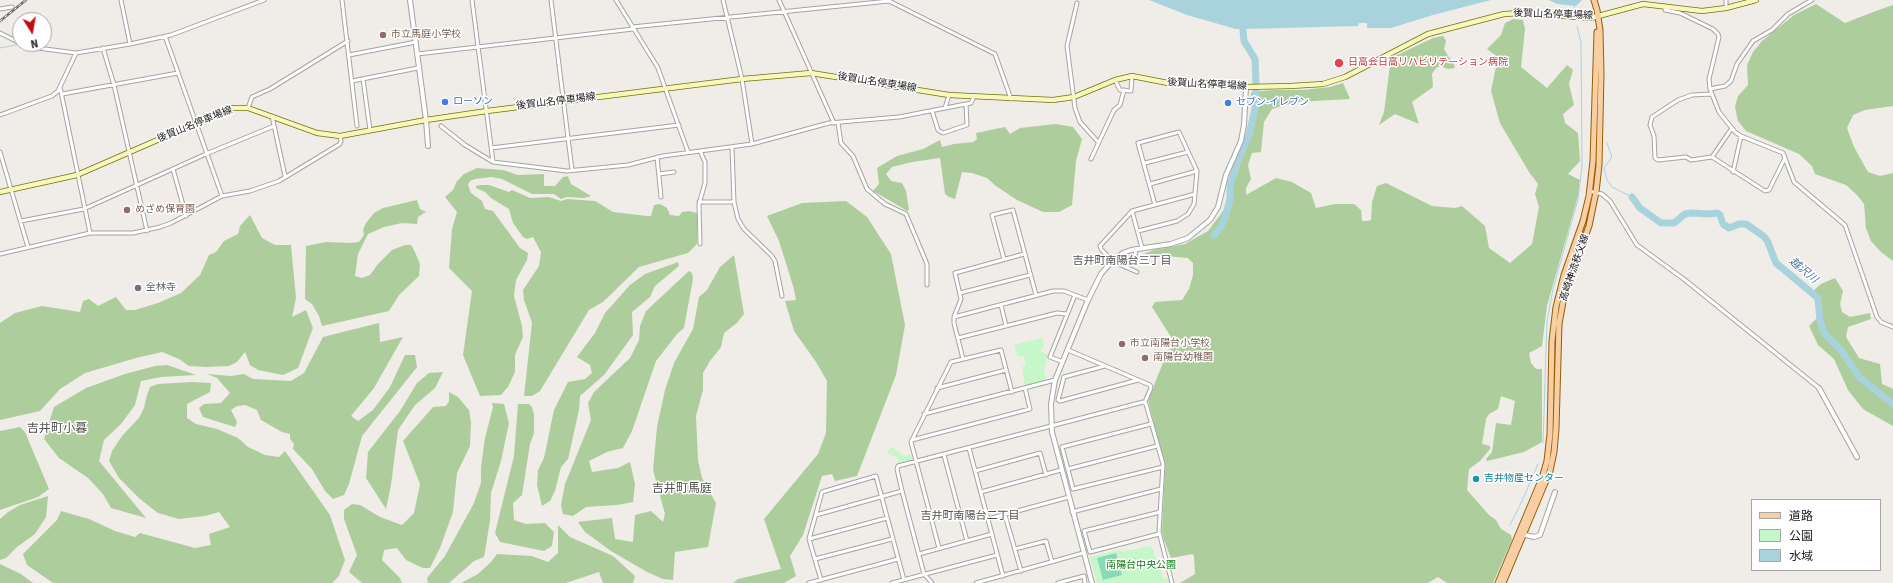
<!DOCTYPE html>
<html>
<head>
<meta charset="utf-8">
<style>
  body { margin:0 }
  #map { position:relative; width:1893px; height:583px; overflow:hidden; background:#f0ece7; font-family:"Source Sans 3","Noto Sans JP",sans-serif }
  canvas { display:block }
  .legend { position:absolute; left:1751px; top:499px; width:130px; height:72px; box-sizing:border-box; background:#fff; border:1px solid #a6a6a6; margin:0; padding:5px 7px; list-style:none; font-size:12px; color:#202020 }
  .legend li { display:flex; align-items:center; gap:8px; height:20px }
  .legend b { width:20px; border:1px solid #a6a6a6 }
  .north { position:absolute; left:12px; top:12px; width:40px; height:40px; box-sizing:border-box; background:#fff; border:1px solid #a6a6a6; border-radius:50%; rotate:169deg; font-size:11px; font-weight:700; line-height:16px; text-align:center; color:#202020 }
  .north::after { content:''; display:block; margin:auto; width:14px; height:18px; background:#c70913; clip-path:polygon(50% 0,100% 100%,50% 72%,0 100%) }
</style>
</head>
<body>
<div id="map">
<canvas width="1893" height="583"></canvas>
<ul class="legend">
<li><b style="height:5px;background:#f8cfa4"></b>道路</li>
<li><b style="height:11px;background:#c6f7c8"></b>公園</li>
<li><b style="height:11px;background:#a9d3dc"></b>水域</li>
</ul>
<div class="north">N</div>
</div>
<script>
const c = document.querySelector('canvas').getContext('2d');
c.lineJoin = 'round';
function fill(path, color) { c.fillStyle = color; c.fill(path, 'evenodd'); }
const shape = rows => new Path2D(rows.map(r => 'M' + r).join(''));
function stroke(path, color, width, dash) { c.strokeStyle = color; c.lineWidth = width; c.lineCap = dash ? 'butt' : 'round'; c.setLineDash(dash || []); c.stroke(path); }
function drawText(font, color, halo, rows, align = 'center') {
  c.font = font + ' "Source Sans 3","Noto Sans JP",sans-serif'; c.lineWidth = 3; c.setLineDash([]); c.textBaseline = 'middle'; c.strokeStyle = halo; c.fillStyle = color; for (const [text, x, y, turn = 0] of rows) {
    c.save(); c.translate(x, y); c.rotate((+turn || 0) * Math.PI / 180); c.textAlign = isNaN(turn) ? turn : align; if (halo) c.strokeText(text, 0, 0); c.fillText(text, 0, 0); c.restore();
  }
}
fill(shape([
  [1816,4,1845,23,1873,12,1893,5,1893,106,1865,110,1853,115,1847,128,1854,147,1868,172,1880,176,1893,173,1893,261,1881,252,1871,241,1866,228,1864,204,1857,195,1846,185,1815,174,1812,166,1799,154,1746,131,1738,121,1735,107,1738,96,1748,85,1747,65,1753,52,1762,41,1794,15],
  [1513,19,1523,20,1525,29,1521,67,1547,88,1567,65,1573,70,1569,84,1574,105,1563,114,1565,123,1578,133,1580,161,1568,174,1580,180,1578,196,1547,306,1542,346,1529,353,1531,363,1536,369,1542,369,1542,442,1524,452,1487,461,1486,459,1492,452,1496,423,1511,425,1515,401,1501,396,1498,409,1489,414,1486,419,1482,444,1490,446,1490,449,1480,461,1469,469,1467,490,1489,515,1496,520,1501,529,1511,535,1512,540,1493,583,1447,583,1438,577,1428,583,1180,583,1195,574,1194,556,1193,554,1171,558,1164,540,1162,532,1165,466,1148,400,1167,353,1173,346,1173,340,1152,307,1155,302,1182,300,1189,289,1193,275,1193,263,1188,258,1143,254,1154,250,1185,244,1208,231,1224,210,1229,191,1238,172,1252,114,1251,92,1273,90,1302,90,1330,87,1343,83,1350,99,1296,102,1272,109,1264,122,1261,152,1252,153,1248,165,1251,179,1246,188,1246,195,1276,178,1292,182,1311,193,1316,208,1335,204,1354,204,1361,210,1362,221,1366,221,1371,220,1372,202,1377,186,1386,183,1432,206,1455,208,1462,206,1485,226,1489,248,1510,263,1532,244,1539,207,1535,194,1538,184,1529,172,1500,123,1491,91,1498,57,1487,49,1501,35,1505,23],
  [1443,36,1446,41,1444,49,1448,56,1453,61,1455,68,1448,69,1440,66,1436,68,1432,74,1433,87,1412,102,1419,124,1395,114,1379,125,1384,112,1391,58,1433,38],
  [1056,124,1073,127,1082,139,1076,161,1072,205,1059,212,1043,212,1017,200,996,186,987,178,972,173,962,172,955,199,949,197,945,194,940,158,912,162,892,167,886,174,891,181,902,183,906,191,909,210,907,211,899,206,873,191,879,184,877,168,897,156,923,149,940,140,942,147,954,144,973,142,977,139,976,133,1005,127,1010,134,1020,128],
  [477,168,503,170,518,175,544,174,544,186,555,186,563,177,568,176,571,184,591,196,584,198,567,197,561,199,554,194,532,194,502,179,491,177,475,179,470,181,468,185,471,193,482,201,485,209,493,211,520,248,528,253,527,260,516,280,514,296,522,326,523,337,515,355,515,372,508,387,501,395,480,396,463,355,472,291,449,268,452,229,457,212,445,197,453,190,457,181,464,174],
  [480,185,489,185,509,192,512,190,530,198,549,197,561,201,567,199,595,201,613,212,647,216,651,216,654,205,660,204,667,208,670,215,679,216,682,212,689,211,697,213,697,244,688,253,639,267,603,302,589,310,540,391,532,396,524,396,532,323,524,300,523,290,539,266,541,252,533,237,527,239,523,237,513,223,509,209,491,198,485,192,476,188,476,186],
  [417,200,420,209,426,212,418,217,417,224,402,223,384,227,368,234,358,254,355,276,362,278,370,275,378,264,392,250,405,245,411,245,415,252,420,264,419,276,399,295,389,311,322,326,319,316,312,304,305,299,306,246,326,242,351,243,359,242,364,235,363,230,366,223,374,213,383,208],
  [846,201,867,217,891,254,905,325,896,375,857,476,835,481,832,474,822,476,803,535,790,556,796,576,784,583,733,583,738,579,781,569,764,519,818,454,826,433,827,381,816,362,794,331,785,301,796,300,794,289,779,241,767,216,802,203],
  [250,215,262,238,275,245,291,245,296,298,292,317,306,310,313,328,298,368,283,375,258,370,250,365,245,352,237,362,229,366,206,367,189,366,179,359,162,352,136,358,85,373,60,389,40,411,0,420,0,323,15,313,42,306,80,312,83,301,89,299,98,306,116,297,126,310,135,310,158,303,181,293,200,275,209,255,216,252,224,241,238,234,240,226],
  [734,255,744,314,737,323,724,333,721,347,710,361,703,373,703,390,696,416,698,460,702,478,716,503,708,547,675,552,673,580,663,579,647,572,611,551,585,532,578,522,612,518,615,539,633,542,635,515,651,511,663,522,665,514,653,470,657,427,665,390,674,363,693,329,699,297,707,290,720,267],
  [678,262,679,266,655,286,650,297,632,312,633,335,604,375,580,396,579,410,568,459,561,467,555,491,550,501,542,506,537,485,538,470,544,458,554,410,568,382,585,379,592,373,590,365,577,357,595,333,605,313,630,285,645,274],
  [689,271,692,273,693,279,684,328,677,334,656,361,632,431,623,448,607,452,589,461,592,472,618,468,630,462,635,484,633,502,617,505,586,507,573,516,563,514,561,505,565,484,591,420,588,403,594,392,630,358,639,340,640,326,646,311],
  [1835,278,1843,291,1840,304,1842,312,1850,317,1870,313,1871,319,1848,327,1846,337,1859,358,1880,364,1882,384,1893,389,1893,426,1863,409,1848,390,1834,359,1818,345,1809,326,1819,316,1821,306,1814,290,1821,284],
  [379,323,380,342,403,337,374,388,351,416,358,421,373,410,390,387,405,355,415,355,417,367,362,436,349,484,344,495,333,499,325,491,312,469,293,449,294,444,290,439,290,434,282,432,261,420,257,410,245,405,237,406,231,410,237,422,235,427,203,417,199,408,204,404,221,403,230,393,217,378,207,374,231,376,244,374,253,379,291,381,304,373,323,337],
  [167,365,196,375,161,377,141,381,135,405,121,424,104,440,99,461,146,518,111,508,103,494,88,478,59,458,44,439,54,407,86,388,125,374,155,366],
  [443,372,435,388,415,405,398,430,391,485,386,509,366,478,368,452,400,411,417,383,429,373],
  [192,382,211,383,210,392,187,404,187,418,196,424,217,429,238,438,248,447,265,455,279,457,285,451,330,515,345,560,339,576,332,583,53,583,27,565,23,554,57,520,61,511,89,519,115,531,135,537,140,533,195,548,211,545,209,534,230,527,219,512,205,516,179,519,158,513,140,499,119,478,109,461,112,451,122,436,139,418,144,408,147,395,150,387,158,384],
  [449,392,458,397,469,410,471,423,470,446,457,473,453,512,440,548,430,568,423,568,406,560,397,548,384,550,382,560,400,578,402,583,362,583,349,572,357,555,344,519,344,510,352,504,360,505,380,517,402,525,414,513,420,484,403,441,433,407,446,406,449,401],
  [492,403,504,404,509,423,501,461,491,493,490,521,484,557,474,561,449,583,428,583,427,578,445,556,474,503,481,483,481,467,485,438,493,407],
  [518,404,529,404,532,407,534,415,534,433,530,444,522,495,513,503,514,520,526,524,545,523,554,532,552,546,544,551,500,542,495,533,514,456],
  [20,427,25,432,49,489,38,497,0,510,0,431],
  [48,496,46,517,35,534,17,547,6,558,0,560,0,519,8,512,20,505],
  [558,525,570,537,613,556,635,576,633,583,603,583,599,572,566,583,461,583,478,574,491,562,497,554,532,556,548,562,558,553],
  [0,564,21,574,33,583,0,583]
]), '#aecd9d');
fill(shape([
  [1042,338,1044,345,1041,351,1048,355,1044,369,1046,380,1025,386,1022,367,1026,365,1024,356,1018,357,1014,345],
  [891,447,905,456,912,454,911,460,896,465,899,459,887,453],
  [1148,546,1152,547,1164,579,1168,578,1169,583,1097,583,1090,557,1121,550,1122,552]
]), '#c6f7c8');
fill(shape([
  [1116,553,1122,575,1103,580,1097,558]
]), '#88dbb7');
fill(shape([
  [1149,0,1491,0,1433,15,1391,28,1367,28,1367,23,1359,23,1358,26,1243,29,1236,29,1187,15],
  [1549,0,1582,0,1576,6,1557,4]
]), '#a9d3dc');
stroke(shape([
  [1574,4,1575,12],
  [0,48,16,45],
  [1607,143,1612,157,1604,168,1607,180,1612,187,1632,197],
  [1543,443,1547,321,1553,289,1578,199,1582,166,1581,42,1577,26],
  [1510,525,1523,499,1538,464]
]), '#a9d3dc', 1);
stroke(shape([
  [1242,20,1244,41,1255,59,1256,83],
  [1632,197,1640,208,1661,223,1674,223,1685,214,1692,213,1708,214,1717,213,1720,215,1723,224,1729,228,1739,224,1746,224,1762,235,1767,240,1776,263,1818,298,1820,320,1824,333,1840,349,1859,377,1893,404],
  [1214,235,1220,228,1225,218,1230,199,1230,185,1238,160,1249,135,1256,104,1256,91]
]), '#a9d3dc', 7);
const minor = shape([
  [121,0,130,44],
  [342,0,357,126],
  [472,0,493,162],
  [551,0,572,170],
  [616,0,658,68,688,152],
  [723,0,742,79,752,144],
  [779,0,834,123],
  [1077,3,1067,46,1075,108,1080,122,1098,142],
  [1665,6,1665,10,1680,13,1713,29,1718,34,1719,37,1709,79,1710,89,1719,112,1735,132,1741,136,1783,153,1794,182,1845,225,1877,317,1881,322,1893,327],
  [1726,8,1726,0],
  [0,9,12,7],
  [632,27,889,1,995,54,1011,99],
  [0,33,20,43],
  [165,36,222,196],
  [23,44,30,47,76,53,130,44,171,35,264,0],
  [103,48,114,85,147,231],
  [417,54,633,29],
  [349,55,416,42],
  [363,79,370,130],
  [1115,80,1120,90,1131,91,1132,76],
  [352,81,418,68],
  [60,87,90,233],
  [1710,89,1725,86,1731,81,1737,64,1753,41,1772,30,1788,14,1812,0],
  [62,94,178,73],
  [1711,94,1692,95,1678,100,1652,117,1650,125,1654,136,1655,158,1658,160,1686,157,1691,160,1712,157,1765,191,1769,190,1785,158],
  [248,108,252,97,270,89,348,41],
  [945,108,949,95],
  [932,111,938,130,943,133,967,125,966,104],
  [0,115,52,96,58,91,76,53],
  [272,116,285,176],
  [838,123,841,143,853,156,867,189,885,204,906,214,927,264,927,285],
  [441,126,465,145,493,162,567,171,628,165,663,156,752,144,829,123,899,117,971,103,974,97],
  [732,147,734,202,738,219,744,229,772,256,775,261,782,296],
  [491,148,679,125],
  [0,152,28,247],
  [657,157,661,197],
  [1712,157,1732,128],
  [1091,159,1114,110,1120,105,1124,90],
  [1145,163,1188,152],
  [173,169,186,216],
  [1733,172,1741,136],
  [659,174,674,172],
  [1150,184,1197,171],
  [1589,191,1602,194,1610,201,1637,245,1685,280,1819,388],
  [699,202,734,202],
  [1132,211,1142,248],
  [21,221,84,209,206,154,274,126],
  [1138,231,1177,221,1188,214,1194,204,1197,171,1179,132,1138,143,1155,205],
  [700,244,699,204,705,183,705,162,700,151],
  [0,254,90,233,133,233,160,227,171,223,222,196,250,191,279,181,340,144,341,141,340,136],
  [1004,259,992,215,1013,210,1036,295],
  [1125,267,1134,261,1136,249],
  [1137,272,1112,261,1101,249,1100,246,1132,211,1195,194],
  [960,293,1030,275],
  [1001,305,1006,326],
  [954,317,1053,291,1064,291,1088,300],
  [958,338,1057,313,1067,314],
  [1068,350,1150,385,1151,388,1145,402],
  [963,359,954,323,954,317,961,299,955,273,1024,254],
  [1063,362,1050,357,1075,295],
  [1105,366,1064,377,1058,400,1060,401,1138,380],
  [937,388,1006,370],
  [924,414,1055,380],
  [1151,424,1062,447,1073,489,1163,467],
  [912,440,1030,409,1025,388],
  [969,448,1003,576],
  [944,455,967,541],
  [1068,469,1157,446],
  [975,471,1040,453,1046,475],
  [981,492,1061,470],
  [1072,512,1161,489],
  [816,515,902,491],
  [1005,515,1021,571],
  [988,519,1069,497],
  [1159,534,1090,552,1084,531,1160,512],
  [809,539,887,518],
  [939,548,911,442,951,362,1001,350,1012,392],
  [1015,549,1046,541,1052,562],
  [919,554,992,534],
  [815,559,892,539],
  [821,580,809,539,822,492,876,476,904,580],
  [809,583,898,559],
  [892,583,997,555],
  [932,583,924,574,902,491,897,469,898,466,1143,402,1146,404,1163,464,1159,532,1172,583],
  [976,583,1083,553],
  [1058,583,1084,576,1085,583]
]);
const tertiary = shape([
  [410,0,426,120,428,146],
  [1819,388,1857,457],
  [1521,534,1534,537,1540,535,1555,492],
  [1092,583,1052,432,1051,404,1055,380,1088,300,1101,274,1112,261,1123,253,1131,250,1171,244,1188,238,1210,220,1218,207,1226,175,1241,141,1244,125,1246,87]
]);
const secondary = shape([
  [0,192,77,175,231,108,248,108,317,133,340,136,426,120,487,111,742,79,811,73,949,95,1053,100,1074,97,1115,80,1132,76,1173,84,1207,83,1240,85,1246,87,1291,86,1323,84,1345,77,1428,34,1504,14,1522,13,1591,18,1643,4,1702,11,1726,8,1756,0]
]);
const primary = shape([
  [1498,583,1542,478,1547,461,1550,434,1552,341,1556,307,1564,275,1583,221,1589,196,1593,161,1597,32],
  [1503,583,1550,471,1554,452,1556,429,1559,324,1565,291,1589,226,1596,192,1599,165,1601,74,1600,30,1597,10,1594,0]
]);
stroke(minor, '#a4a4a4', 5);
stroke(tertiary, '#a4a4a4', 6);
stroke(secondary, '#6f740a', 6);
stroke(primary, '#955e06', 7);
stroke(minor, '#fff', 3);
stroke(tertiary, '#fff', 4);
stroke(secondary, '#f7f7be', 4.5);
stroke(primary, '#f8cfa4', 5);
const rail = shape([
  [0,21,26,0]
]);
stroke(rail, '#6e6e6e', 2.5);
stroke(rail, '#fff', 1, [3]);
for (const [x, y, r, color] of [
  [383,35,4,"#8d6e63"],
  [1339,63,5,"#e0444e"],
  [445,102,4,"#3f7fe0"],
  [1228,103,4,"#3f7fe0"],
  [127,210,4,"#8d6e63"],
  [138,288,4,"#6b7280"],
  [1122,344,4,"#8d6e63"],
  [1145,358,4,"#8d6e63"],
  [1476,479,4,"#0f9aa8"]
]) { const dot = new Path2D(); dot.arc(x, y, r, 0, 2 * Math.PI); c.fillStyle = color; c.fill(dot); stroke(dot, '#fff', 1.5); }
drawText('10px', '#202020', '#fff', [
  ["後賀山名停車場線",1553,15,2],
  ["後賀山名停車場線",877,83,9],
  ["後賀山名停車場線",1207,85,3],
  ["後賀山名停車場線",556,102,-7],
  ["後賀山名停車場線",195,125,-22],
  ["高崎神流秩父線",1575,268,-71]
]);
drawText('10px', '#785e54', '#fff', [
  ["市立馬庭小学校",391,35],
  ["めざめ保育園",135,210],
  ["市立南陽台小学校",1130,344],
  ["南陽台幼稚園",1153,358]
], 'left');
drawText('10px', '#be3a42', '#fff', [
  ["日高会日高リハビリテーション病院",1348,63]
], 'left');
drawText('10px', '#366cbe', '#fff', [
  ["ローソン",453,102],
  ["セブン-イレブン",1236,103]
], 'left');
drawText('10px', '#5b616d', '#fff', [
  ["全林寺",146,288]
], 'left');
drawText('10px', '#0d838f', '#fff', [
  ["吉井物産センター",1484,479]
], 'left');
drawText('10px', '#107b13', '#fff', [
  ["南陽台中央公園",1141,566]
]);
drawText('11px', '#535353', '#fff', [
  ["吉井町南陽台三丁目",1122,262],
  ["吉井町南陽台二丁目",970,517]
]);
drawText('italic 11px', '#4a789c', '#fff', [
  ["越沢川",1803,271,40]
]);
drawText('12px', '#535353', '#fff', [
  ["吉井町小暮",57,429],
  ["吉井町馬庭",682,489]
]);
</script>
</body>
</html>
